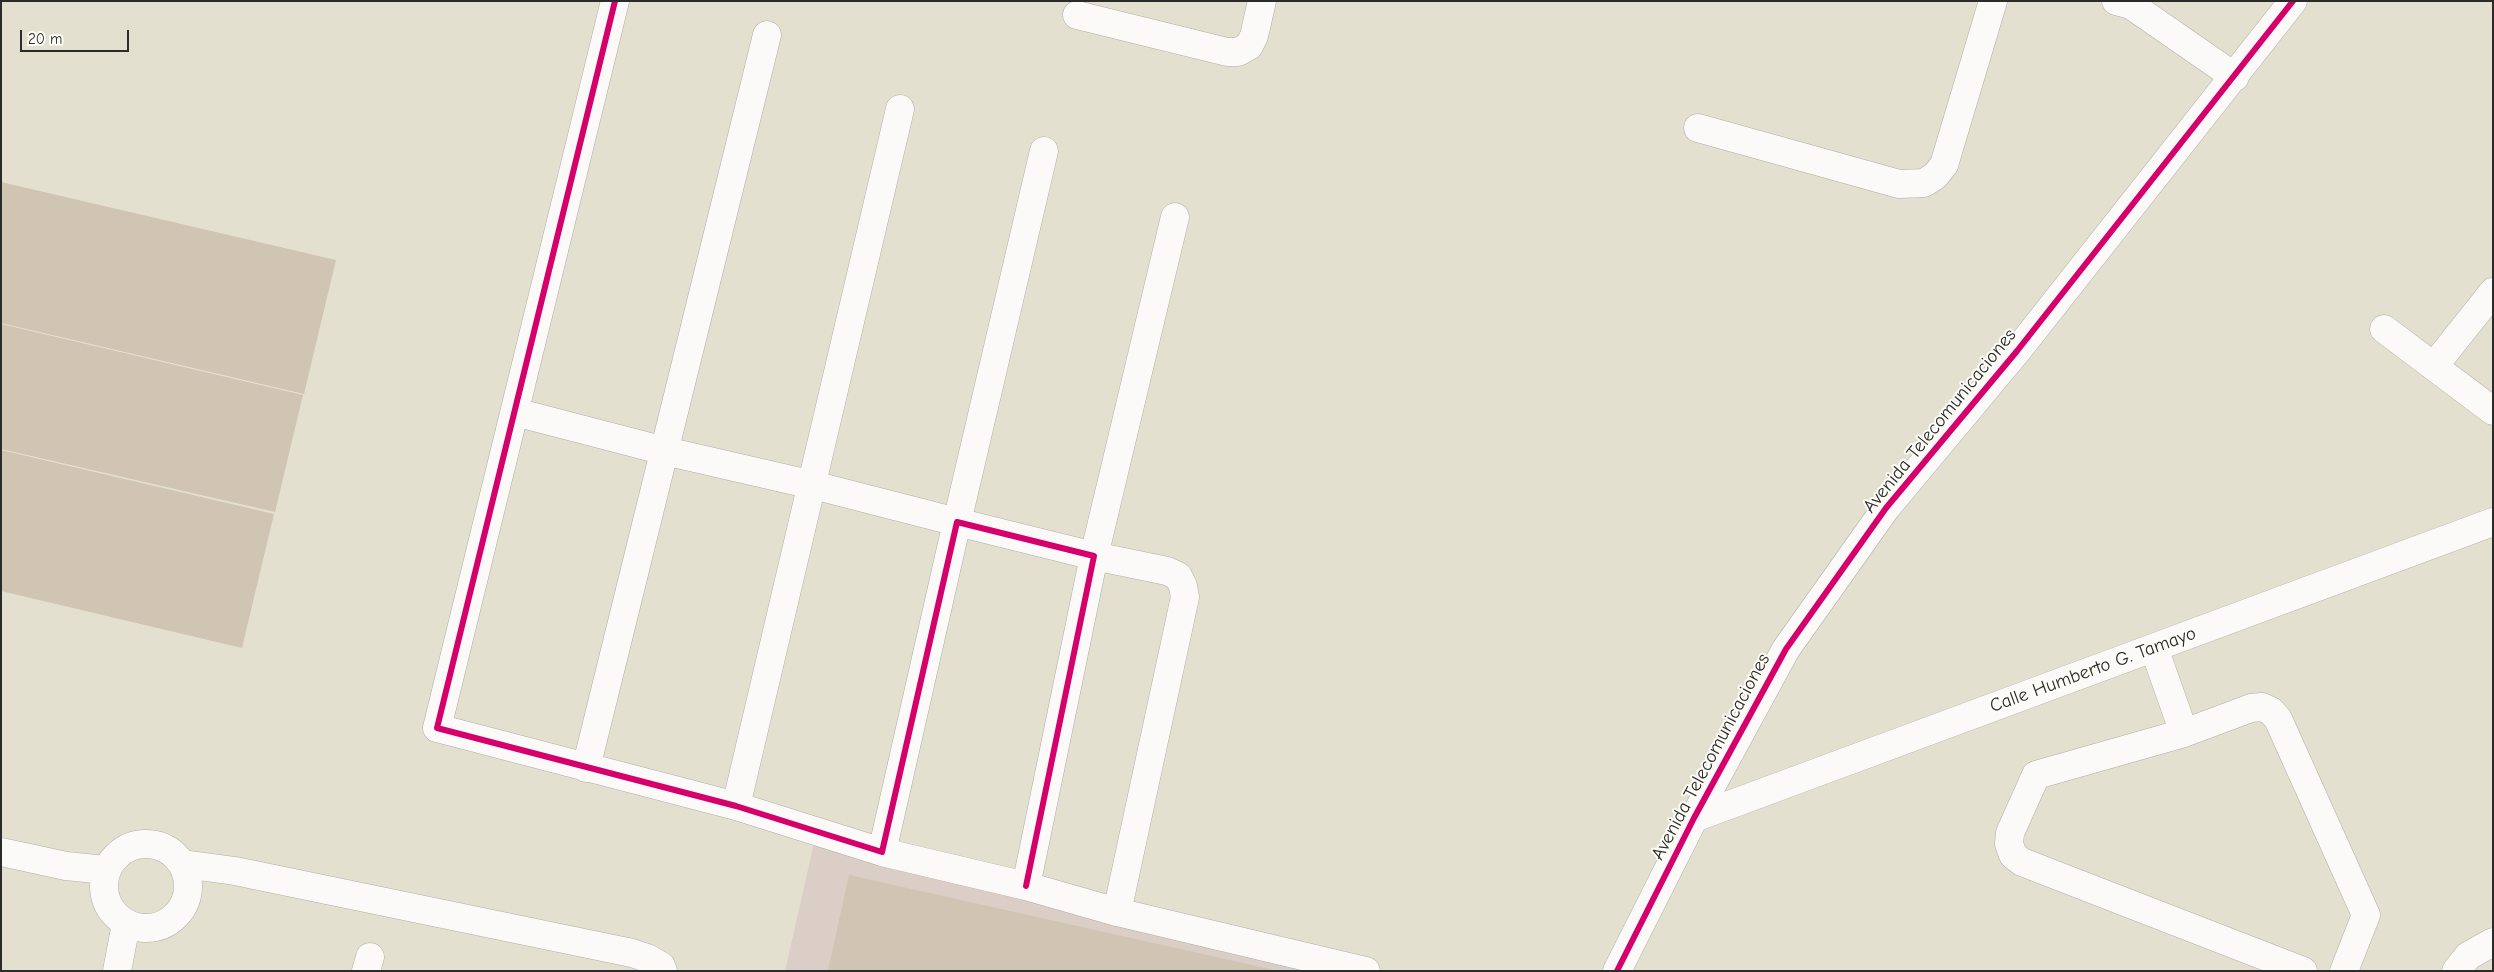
<!DOCTYPE html>
<html>
<head>
<meta charset="utf-8">
<style>
  body { margin:0 }
  #map { position:relative; width:2494px; height:972px; overflow:hidden; background:#e4e0d0; font-family:"Comic Neue",sans-serif }
  canvas { display:block }
  .frame { position:absolute; inset:0; border:2px solid #2b2b2b; pointer-events:none }
  .scale { position:absolute; left:20px; top:30px; width:109px; height:22px; box-sizing:border-box; border:2px solid #2b2b2b; border-top:0; padding-left:6px; font-size:15px; line-height:18px; white-space:nowrap; color:#2b2b2b; -webkit-text-stroke:4px #fdfcf7; paint-order:stroke }
</style>
</head>
<body>
<div id="map">
<canvas width="2494" height="972"></canvas>
<div class="frame"></div>
<div class="scale">20 m</div>
</div>
<script>
const c = document.querySelector('canvas').getContext('2d');
c.lineJoin = 'round';
function fill(path, color) { c.fillStyle = color; c.fill(path, 'evenodd'); }
const shape = rows => new Path2D(rows.map(r => 'M' + r).join(''));
function stroke(path, color, width, dash) { c.strokeStyle = color; c.lineWidth = width; c.lineCap = dash ? 'butt' : 'round'; c.setLineDash(dash || []); c.stroke(path); }
function drawText(font, color, halo, rows, align = 'center') {
  c.font = font + ' "Comic Neue",sans-serif'; c.lineWidth = 4; c.setLineDash([]); c.textBaseline = 'middle'; c.strokeStyle = halo; c.fillStyle = color; for (const [text, x, y, turn = 0] of rows) {
    c.save(); c.translate(x, y); c.rotate((+turn || 0) * Math.PI / 180); c.textAlign = isNaN(turn) ? turn : align; if (halo) c.strokeText(text, 0, 0); c.fillText(text, 0, 0); c.restore();
  }
}
fill(shape([
  [814,843,1313,971,785,971]
]), '#dacec6');
fill(shape([
  [1,182,336,260,304,394,1,323],
  [1,324,303,395,275,512,1,449],
  [1,450,274,514,242,648,1,591],
  [849,875,1274,970,1274,971,828,971]
]), '#d0c4b3');
const minor = shape([
  [615,1,437,728,736,806,882,852,957,522,1094,556,1026,886],
  [2116,1,2131,5,2235,77],
  [1077,15,1227,52,1238,52,1249,46,1254,36,1262,1],
  [1698,128,1899,184,1924,183,1935,176,1944,165,1993,1],
  [2384,329,2493,411],
  [2434,366,2493,292],
  [515,412,665,451,813,485,957,522,1044,151],
  [2154,648,2184,733],
  [586,768,767,35],
  [736,806,900,109],
  [1694,818,2493,522],
  '104 886a42 42 0 1 1 84 0a42 42 0 1 1-84 0Z',
  [1,852,66,866,106,870],
  [882,852,1026,886,1117,912,1366,971],
  [183,864,235,871,632,953,647,958,661,966,663,971],
  [1117,912,1185,597,1183,586,1178,576,1167,571,1094,556,1175,217],
  [117,971,126,924],
  [366,971,370,957],
  [1617,971,1694,818,1786,649,1886,508,2017,351,2293,1],
  [2303,971,2022,862,2013,855,2009,844,2010,833,2036,775,2184,733,2251,708,2262,707,2271,711,2278,719,2366,915,2344,971],
  [2456,971,2468,956,2493,942]
]);
stroke(minor, '#b0aea4', 29);
stroke(minor, '#fbfaf8', 28);
stroke(shape([
  [615,1,437,728,736,806,882,852,957,522,1094,556,1026,886],
  [1617,971,1694,818,1786,649,1886,508,2017,351,2293,1]
]), '#d6006c', 6);
drawText('19px', '#2b2b2b', '#fdfcf7', [
  ["Avenida Telecomunicaciones",1940,421,-51],
  ["Calle Humberto G. Tamayo",2093,670,-20],
  ["Avenida Telecomunicaciones",1711,757,-62]
]);
</script>
</body>
</html>
